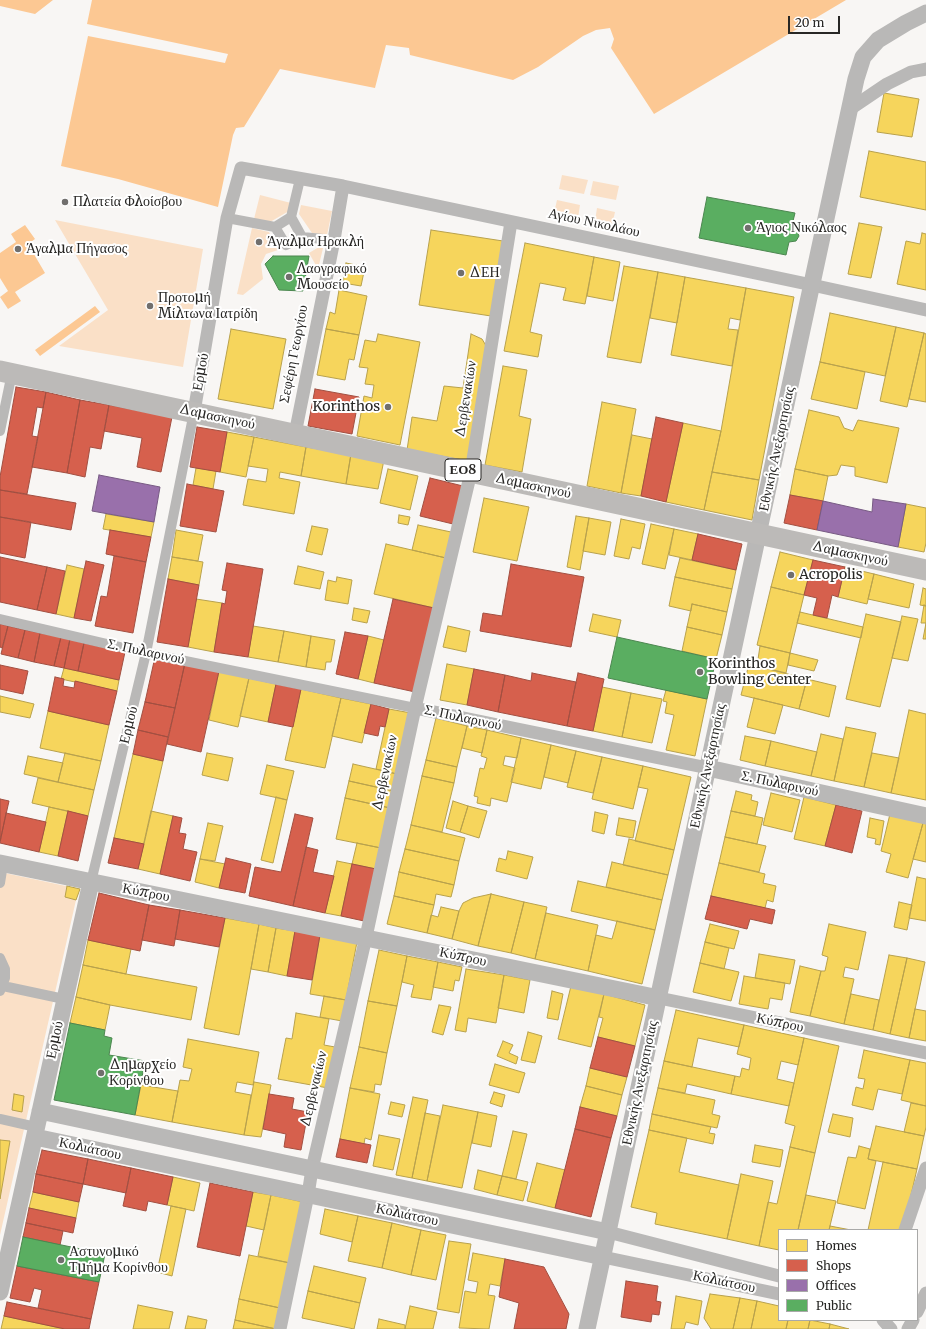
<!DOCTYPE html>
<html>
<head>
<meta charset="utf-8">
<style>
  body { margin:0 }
  #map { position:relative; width:926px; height:1329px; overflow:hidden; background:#f8f6f4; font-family:Merriweather,serif }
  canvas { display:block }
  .legend { position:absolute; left:778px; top:1229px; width:140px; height:92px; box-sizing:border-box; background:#fff; border:1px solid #a9a9a8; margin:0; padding:5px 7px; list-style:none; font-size:12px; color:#282725 }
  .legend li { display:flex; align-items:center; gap:8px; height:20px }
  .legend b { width:20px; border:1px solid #a9a9a8 }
  .scale { position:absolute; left:788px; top:16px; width:52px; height:18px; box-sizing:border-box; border:2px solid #282725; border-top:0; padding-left:5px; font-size:12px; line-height:14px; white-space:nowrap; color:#282725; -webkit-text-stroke:3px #fff; paint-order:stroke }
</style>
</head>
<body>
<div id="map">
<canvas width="926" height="1329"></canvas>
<ul class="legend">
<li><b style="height:11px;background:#f6d55c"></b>Homes</li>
<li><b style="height:11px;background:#d6604d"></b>Shops</li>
<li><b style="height:11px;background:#9970ab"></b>Offices</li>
<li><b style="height:11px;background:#5aae61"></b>Public</li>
</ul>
<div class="scale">20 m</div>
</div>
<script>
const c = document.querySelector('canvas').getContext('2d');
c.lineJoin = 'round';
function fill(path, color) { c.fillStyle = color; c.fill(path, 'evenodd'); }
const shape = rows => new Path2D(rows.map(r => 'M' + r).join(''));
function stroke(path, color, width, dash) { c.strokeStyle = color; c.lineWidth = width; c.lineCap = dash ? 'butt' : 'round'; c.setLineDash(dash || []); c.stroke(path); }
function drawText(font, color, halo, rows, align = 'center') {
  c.font = font + ' Merriweather,serif'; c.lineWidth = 4; c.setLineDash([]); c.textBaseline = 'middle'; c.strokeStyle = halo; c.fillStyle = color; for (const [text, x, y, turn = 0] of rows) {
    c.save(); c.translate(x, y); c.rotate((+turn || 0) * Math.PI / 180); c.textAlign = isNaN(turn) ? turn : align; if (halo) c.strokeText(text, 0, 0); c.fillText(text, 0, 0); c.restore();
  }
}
fill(shape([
  [562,175,588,180,584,194,559,189],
  [593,181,619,186,616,200,590,195],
  [260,195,291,203,289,211,270,222,254,219],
  [557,200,580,205,578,218,554,213],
  [301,205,332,211,327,235,312,233,299,214],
  [597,208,615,212,612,225,595,221],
  [55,220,203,249,183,367,59,346,108,310],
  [252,228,269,232,278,250,266,254,261,264,263,279,243,295,237,294],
  [324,244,318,269,309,253],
  [0,872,80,889,76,900,0,1235]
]), '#fae0c7');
fill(shape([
  [0,0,53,0,35,14,0,6],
  [92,0,846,0,654,114,611,48,614,39,610,28,596,30,583,36,538,67,513,80,410,55,409,48,386,45,375,88,280,69,244,127,236,128,233,135,218,207,118,179,61,166,88,36,225,63,228,54,87,24],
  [25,225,35,239,28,244,45,273,15,292,21,301,8,309,0,297,8,291,0,278,0,253,16,242,11,234],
  [95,306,100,312,40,356,35,350]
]), '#fcc893');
const homes = shape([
  [884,93,919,99,912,137,877,132,884,93],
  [869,151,926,162,926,210,860,197,869,151],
  [859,223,882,227,871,278,848,274,859,223],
  [431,230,503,241,491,316,419,305,431,230],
  [922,233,926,234,926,290,897,284,906,241,920,244,922,233],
  [525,243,594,257,585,304,563,300,566,288,540,283,530,332,542,335,538,357,504,351,525,243],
  [594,257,620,262,613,301,587,296,594,257],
  [346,263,365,267,361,286,343,283,346,263],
  [624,266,658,272,641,363,607,357,624,266],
  [658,272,685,277,677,323,650,318,658,272],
  [685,277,746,288,740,320,730,318,728,329,738,330,732,366,671,355,685,277],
  [746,288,794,297,759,480,712,472,721,431,746,288],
  [339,290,367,296,359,335,326,329,330,312,335,314,339,290],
  [830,313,896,327,885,376,820,362,830,313],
  [896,327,924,333,907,407,880,401,896,327],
  [231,329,286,339,273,409,218,399,231,329],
  [326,329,359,335,354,360,349,359,345,380,317,375,326,329],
  [924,333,926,334,926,402,909,399,924,333],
  [378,334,420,342,400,445,357,436,364,396,372,398,374,385,365,384,368,368,359,367,365,340,376,342,378,334],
  [471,334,482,339,488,349,469,461,407,450,412,417,437,421,444,386,463,388,471,334],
  [820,362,865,372,857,409,811,399,820,362],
  [503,366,527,370,519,416,531,419,522,472,485,465,503,366],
  [602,402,636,409,621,493,587,486,602,402],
  [809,410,839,417,844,428,853,431,858,420,899,428,887,483,855,476,855,467,841,465,837,475,828,476,795,469,809,410],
  [683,423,721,431,704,510,666,502,683,423],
  [227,432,254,437,246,477,220,472,227,432],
  [632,435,652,439,641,496,621,493,632,435],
  [254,437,306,447,301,476,280,472,279,478,300,482,294,514,243,505,248,479,266,482,268,469,248,466,254,437],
  [306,447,351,454,346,484,301,476,306,447],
  [351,454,384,460,378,489,346,484,351,454],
  [196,468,216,471,213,489,193,485,196,468],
  [388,469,418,476,410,510,380,503,388,469],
  [795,469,828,476,823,501,790,495,795,469],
  [712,472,759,480,752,520,704,510,712,472],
  [484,498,529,507,517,561,473,552,484,498],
  [906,504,926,508,926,543,924,552,898,547,906,504],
  [106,514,154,522,151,537,103,529,106,514],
  [399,515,410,517,408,525,398,523,399,515],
  [576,516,589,518,580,570,567,567,576,516],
  [589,518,611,522,605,555,583,551,589,518],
  [621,519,645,524,640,549,632,547,629,559,614,556,621,519],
  [651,524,674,529,665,569,642,564,651,524],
  [418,525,451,532,446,558,412,550,418,525],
  [312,526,328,529,322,555,306,551,312,526],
  [674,529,698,534,692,560,669,555,674,529],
  [176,530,203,535,198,561,172,557,176,530],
  [386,544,446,558,434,608,374,594,386,544],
  [780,552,813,560,804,595,771,587,780,552],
  [172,557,203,562,199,585,168,579,172,557],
  [680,558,736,570,732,589,675,577,680,558],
  [67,565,84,569,74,618,56,614,67,565],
  [298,566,324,572,320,589,294,584,298,566],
  [845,567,874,574,867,604,838,597,845,567],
  [874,574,914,584,909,608,868,599,874,574],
  [337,577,352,580,348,604,325,600,328,580,336,582,337,577],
  [675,577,732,589,727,612,692,604,691,611,669,606,675,577],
  [771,587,804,595,790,653,757,645,771,587],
  [923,588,926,589,926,606,920,605,923,588],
  [196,599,222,603,214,652,188,647,196,599],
  [692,604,727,612,722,635,687,627,692,604],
  [924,605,926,606,926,639,923,639,926,623,921,623,924,605],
  [354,608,370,611,367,623,352,620,354,608],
  [800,612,863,627,861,638,797,623,800,612],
  [593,614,621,620,617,637,589,631,593,614],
  [866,614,901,622,880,707,846,699,866,614],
  [902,616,918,619,908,661,892,658,902,616],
  [253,626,284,631,278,662,248,657,253,626],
  [448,626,470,631,466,652,443,647,448,626],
  [687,627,722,635,716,659,682,651,687,627],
  [284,631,311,636,306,667,278,662,284,631],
  [311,636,335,640,331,662,326,662,325,670,306,667,311,636],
  [368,636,384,640,374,683,358,679,368,636],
  [760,646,790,653,786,673,757,666,760,646],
  [790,653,818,660,814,671,788,665,790,653],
  [447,664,474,669,467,705,440,700,447,664],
  [749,664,807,679,799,709,741,695,749,664],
  [64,668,119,680,117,691,61,679,64,668],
  [219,671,249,678,238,727,209,720,219,671],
  [249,678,276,684,268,722,240,716,249,678],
  [807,679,836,686,829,717,799,709,807,679],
  [602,687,631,693,622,737,593,731,602,687],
  [301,689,341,698,325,768,285,760,301,689],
  [666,690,707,699,695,756,666,750,674,715,665,713,667,702,663,701,666,690],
  [631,693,662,699,652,743,622,737,631,693],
  [0,696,34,704,30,718,0,712,0,696],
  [341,698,371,704,362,743,332,736,341,698],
  [754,698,783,705,775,734,747,727,754,698],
  [389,709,411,713,397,774,376,769,389,709],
  [909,710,926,714,926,800,891,793,909,710],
  [48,711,109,725,101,761,40,748,48,711],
  [436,718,467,726,457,767,426,760,436,718],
  [467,726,487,730,482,753,462,748,467,726],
  [846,727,876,733,864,787,834,781,846,727],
  [487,730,521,738,517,758,505,756,503,765,515,768,507,802,491,798,490,806,477,803,478,797,474,796,480,768,484,769,487,758,481,756,487,730],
  [821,734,843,739,834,781,811,776,821,734],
  [745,736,771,741,765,766,740,760,745,736],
  [521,738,551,745,541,789,511,782,521,738],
  [771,741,817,752,811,776,765,766,771,741],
  [551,745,576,751,568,783,544,777,551,745],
  [576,751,602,757,593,793,567,787,576,751],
  [65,753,101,761,94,790,58,782,65,753],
  [207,753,233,758,228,781,202,775,207,753],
  [872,753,899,758,891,793,864,787,872,753],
  [133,754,163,761,144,844,114,838,133,754],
  [28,756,63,763,58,782,24,774,28,756],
  [602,757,643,766,633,809,592,799,602,757],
  [426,760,457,767,454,783,422,776,426,760],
  [353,764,397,774,394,791,349,781,353,764],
  [267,765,294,771,287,800,260,794,267,765],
  [643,766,691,777,674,850,635,841,648,789,638,787,643,766],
  [422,776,454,783,442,832,411,825,422,776],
  [38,778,94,790,88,816,32,803,38,778],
  [349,781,394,791,390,808,345,798,349,781],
  [736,791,752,795,751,800,758,802,755,816,731,811,736,791],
  [771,793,800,800,792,832,763,825,771,793],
  [276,797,287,800,273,863,261,860,276,797],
  [804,797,836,805,825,846,794,839,804,797],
  [345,798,390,808,381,848,336,839,345,798],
  [453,801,468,806,460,832,446,828,453,801],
  [468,806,487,811,479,838,460,832,468,806],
  [49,807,68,811,58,856,39,852,49,807],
  [151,811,173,816,160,874,138,869,151,811],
  [731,811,763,818,757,844,725,837,731,811],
  [595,812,608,815,604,834,592,831,595,812],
  [890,814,923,823,908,878,886,872,891,854,881,851,890,814],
  [619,818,636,821,633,838,616,835,619,818],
  [870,818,884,821,880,845,875,844,876,839,867,837,870,818],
  [208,823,223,826,215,861,200,859,208,823],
  [923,823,926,823,926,862,913,859,923,823],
  [411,825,465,838,459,861,405,849,411,825],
  [725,837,766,846,759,872,719,863,725,837],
  [629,839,674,850,668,875,623,865,629,839],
  [357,843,381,848,376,869,352,864,357,843],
  [405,849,459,861,454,885,399,872,405,849],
  [508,851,533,857,527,879,496,871,499,858,506,860,508,851],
  [200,859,225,864,219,888,195,882,200,859],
  [337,861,352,864,341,916,325,913,337,861],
  [612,862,668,875,662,900,606,887,612,862],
  [719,863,765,874,763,883,776,886,773,902,767,900,765,908,711,896,719,863],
  [399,872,454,885,451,897,436,894,434,905,394,896,399,872],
  [917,877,926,879,926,921,909,918,917,877],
  [578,881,662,900,655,930,571,911,578,881],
  [67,886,80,889,76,900,65,897,67,886],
  [491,894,524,902,511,953,478,946,491,894],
  [491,894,478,946,452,939,459,911,463,903,473,898,491,894],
  [394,896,434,905,427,933,387,924,394,896],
  [524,902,547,907,535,959,511,953,524,902],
  [899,902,912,905,907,930,894,927,899,902],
  [441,907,459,911,452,939,427,933,431,915,438,917,441,907],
  [546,913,598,925,588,971,535,959,546,913],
  [225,918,259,924,239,1035,204,1028,225,918],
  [617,921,655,930,642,984,588,971,596,935,612,939,617,921],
  [259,924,276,928,268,972,251,969,259,924],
  [710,924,739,931,734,949,705,942,710,924],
  [829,924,866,932,858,970,845,967,843,977,854,979,844,1024,810,1016,821,971,825,971,828,957,822,955,829,924],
  [276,928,295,931,287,976,268,972,276,928],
  [320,935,357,942,346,1000,310,994,320,935],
  [88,940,131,949,126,974,83,965,88,940],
  [705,942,729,948,724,969,700,963,705,942],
  [379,950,407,956,397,1006,368,1001,379,950],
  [759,954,795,960,790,984,755,978,759,954],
  [889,955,907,958,890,1034,873,1030,889,955],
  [407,956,438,962,431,1000,411,997,414,985,402,982,407,956],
  [907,958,925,962,909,1038,890,1034,907,958],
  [438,962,462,967,459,981,455,980,453,991,433,987,438,962],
  [700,963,739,972,731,1001,693,992,700,963],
  [83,965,126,974,197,987,191,1020,110,1005,76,997,83,965],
  [800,966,821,971,810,1016,790,1012,800,966],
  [466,969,504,975,496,1023,468,1018,466,1032,455,1030,466,969],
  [504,975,530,980,524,1013,498,1008,504,975],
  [744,976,785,983,782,1000,770,998,768,1009,739,1004,744,976],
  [571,986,604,994,591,1047,558,1039,571,986],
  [552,991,563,994,558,1020,547,1018,552,991],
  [604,994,645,1005,635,1046,598,1037,603,1018,599,1017,604,994],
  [851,994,879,1000,873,1030,844,1024,851,994],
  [324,996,346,1000,342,1021,320,1017,324,996],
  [76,997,110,1005,105,1030,70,1023,76,997],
  [368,1001,397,1006,387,1053,359,1047,368,1001],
  [439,1005,451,1007,443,1035,432,1032,439,1005],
  [915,1009,926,1011,926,1041,909,1038,915,1009],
  [676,1010,744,1025,739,1047,698,1038,692,1067,664,1061,676,1010],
  [296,1013,329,1019,324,1045,335,1047,328,1088,278,1079,286,1038,292,1039,296,1013],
  [744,1025,804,1038,798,1065,781,1061,777,1079,794,1083,789,1106,731,1094,735,1076,740,1077,742,1068,749,1070,751,1058,737,1054,744,1025],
  [528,1032,542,1036,535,1063,521,1060,528,1032],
  [804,1038,839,1046,815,1153,790,1147,795,1126,785,1123,804,1038],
  [188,1039,259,1052,253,1085,237,1082,235,1092,251,1095,244,1135,172,1122,180,1080,189,1081,192,1069,183,1067,188,1039],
  [503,1041,513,1045,509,1053,518,1057,516,1064,497,1056,503,1041],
  [359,1047,387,1053,381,1085,375,1084,374,1092,350,1088,359,1047],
  [864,1050,910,1060,902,1094,878,1089,873,1110,852,1105,856,1087,863,1089,865,1079,858,1078,864,1050],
  [910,1060,926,1063,926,1106,901,1100,910,1060],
  [664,1061,735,1076,731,1094,687,1084,685,1093,658,1088,664,1061],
  [495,1064,525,1073,519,1093,489,1085,495,1064],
  [590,1068,627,1077,622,1095,586,1086,590,1068],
  [254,1082,271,1085,261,1137,244,1135,254,1082],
  [141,1085,178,1091,172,1122,135,1115,141,1085],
  [586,1086,622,1095,617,1116,580,1107,586,1086],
  [350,1088,380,1094,371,1140,365,1138,364,1144,340,1139,350,1088],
  [658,1088,715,1100,712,1114,720,1116,717,1128,652,1114,658,1088],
  [494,1092,505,1095,502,1107,490,1103,494,1092],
  [14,1094,24,1096,22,1112,12,1110,14,1094],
  [413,1097,428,1100,412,1178,396,1175,413,1097],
  [391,1102,405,1105,402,1117,388,1114,391,1102],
  [911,1103,926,1106,926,1127,924,1136,904,1132,911,1103],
  [443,1105,478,1112,462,1188,427,1181,443,1105],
  [478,1112,497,1116,491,1147,472,1143,478,1112],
  [425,1113,440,1116,427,1181,412,1178,425,1113],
  [652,1114,711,1127,709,1133,715,1134,713,1144,649,1130,652,1114],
  [833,1114,853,1118,850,1137,828,1132,833,1114],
  [876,1126,924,1136,917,1169,868,1159,876,1126],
  [649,1130,687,1138,679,1172,739,1185,727,1239,655,1224,657,1213,631,1207,649,1130],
  [513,1131,527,1134,516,1179,502,1176,513,1131],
  [379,1135,400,1139,393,1170,373,1166,379,1135],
  [0,1140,10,1141,0,1199,0,1140],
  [755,1145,783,1150,780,1167,752,1162,755,1145],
  [859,1146,870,1149,868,1159,876,1161,865,1209,837,1203,848,1157,856,1158,859,1146],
  [790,1147,815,1153,798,1230,779,1230,779,1250,759,1246,768,1202,777,1204,790,1147],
  [883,1162,917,1169,903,1230,868,1230,883,1162],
  [537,1163,565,1170,555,1208,527,1201,537,1163],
  [478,1170,502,1176,497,1195,474,1189,478,1170],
  [741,1174,773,1181,759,1246,727,1239,741,1174],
  [502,1176,528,1182,523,1201,497,1195,502,1176],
  [173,1177,200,1183,194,1211,167,1205,173,1177],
  [33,1192,79,1202,76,1218,29,1208,33,1192],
  [253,1192,271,1195,264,1230,246,1226,253,1192],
  [271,1195,303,1202,290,1263,258,1256,271,1195],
  [806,1195,836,1201,829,1230,798,1230,806,1195],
  [171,1206,186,1209,172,1276,157,1272,171,1206],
  [325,1209,358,1216,352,1242,320,1234,325,1209],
  [358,1216,392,1223,382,1268,348,1261,358,1216],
  [392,1223,421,1230,411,1275,382,1268,392,1223],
  [830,1226,851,1230,829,1230,830,1226],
  [421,1230,446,1235,436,1280,411,1275,421,1230],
  [449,1241,471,1244,459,1313,437,1309,449,1241],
  [473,1253,505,1259,500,1286,490,1284,488,1295,495,1296,489,1329,459,1328,465,1291,476,1293,478,1282,468,1280,473,1253],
  [249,1255,290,1263,280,1308,239,1299,249,1255],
  [314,1266,366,1278,360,1303,308,1291,314,1266],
  [308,1291,360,1303,354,1329,302,1318,308,1291],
  [710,1294,740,1298,733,1329,711,1329,704,1318,710,1294],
  [676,1296,702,1301,698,1325,686,1322,684,1329,671,1329,676,1296],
  [740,1298,757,1301,751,1329,733,1329,740,1298],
  [239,1299,280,1308,276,1329,235,1320,239,1299],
  [757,1301,779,1306,779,1320,788,1320,786,1329,751,1329,757,1301],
  [138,1305,173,1312,169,1329,133,1329,138,1305],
  [410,1306,437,1312,433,1329,405,1329,410,1306],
  [4,1316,65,1329,1,1329,4,1316],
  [188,1316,207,1320,205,1329,185,1329,188,1316],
  [379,1319,405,1325,405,1329,377,1329,379,1319],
  [235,1320,276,1329,233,1329,235,1320],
  [788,1320,810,1320,808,1329,786,1329,788,1320],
  [810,1320,830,1324,829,1329,808,1329,810,1320],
  [830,1324,849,1329,829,1329,830,1324]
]);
fill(homes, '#f6d55c');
stroke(homes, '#b8a14c', 1);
const shops = shape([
  [16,387,46,392,43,408,37,407,32,436,38,437,27,494,0,490,0,477,16,387],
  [315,389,359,397,352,434,308,426,315,389],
  [46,392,80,400,67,473,32,467,46,392],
  [80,400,109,405,101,449,90,447,85,477,67,473,80,400],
  [109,405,172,417,161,472,137,467,142,438,104,431,109,405],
  [656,417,683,423,666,502,641,496,656,417],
  [197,427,227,432,220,472,190,467,197,427],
  [430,478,463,486,453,524,420,516,430,478],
  [187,484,224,491,216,532,180,526,187,484],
  [0,490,76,503,71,530,0,517,0,490],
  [790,495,823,501,817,530,784,523,790,495],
  [0,517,31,522,25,558,0,553,0,517],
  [110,530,151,537,146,562,106,554,110,530],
  [698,534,742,544,736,570,692,560,698,534],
  [114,556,146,562,133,633,95,626,101,596,107,597,114,556],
  [0,557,47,567,37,610,0,602,0,557],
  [813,560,845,567,838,597,832,595,827,618,813,615,817,598,804,595,813,560],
  [86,561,104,565,91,621,74,618,86,561],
  [227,563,263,569,248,657,214,652,222,603,225,604,227,591,222,590,227,563],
  [511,564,584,577,571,647,480,631,483,613,502,616,511,564],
  [47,567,65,571,56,614,37,610,47,567],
  [168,579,199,585,188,647,157,642,168,579],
  [393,599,434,608,415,692,374,683,393,599],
  [0,624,8,626,2,648,0,647,0,624],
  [8,626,25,630,18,658,1,654,8,626],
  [25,630,40,633,34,662,18,658,25,630],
  [345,632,368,636,358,679,336,674,345,632],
  [40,633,61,637,54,666,34,662,40,633],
  [61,637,70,639,64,668,54,666,61,637],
  [70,639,84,643,78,671,64,668,70,639],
  [84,643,125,652,119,680,78,671,84,643],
  [155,657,185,663,175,708,145,702,155,657],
  [185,663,219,671,201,752,167,744,185,663],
  [0,665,28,671,23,694,0,689,0,665],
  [474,669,505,675,498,712,467,705,474,669],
  [532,673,576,682,567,726,498,712,505,675,531,681,532,673],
  [578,673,604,679,593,731,567,726,578,673],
  [55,677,64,679,63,686,74,688,75,681,117,691,109,725,48,711,55,677],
  [276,684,301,689,293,727,268,722,276,684],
  [145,702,175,708,168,737,138,730,145,702],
  [371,704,389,709,385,727,380,726,378,736,364,733,371,704],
  [138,730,168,737,163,761,133,754,138,730],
  [0,799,9,801,0,841,0,799],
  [836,805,862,811,852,853,825,846,836,805],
  [68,811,88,816,78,861,58,856,68,811],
  [6,813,46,822,39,852,0,843,6,813],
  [295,814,313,818,293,906,249,896,255,867,281,872,295,814],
  [173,816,182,818,179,833,186,834,183,849,197,852,190,881,160,874,173,816],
  [114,838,144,844,138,869,108,863,114,838],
  [306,847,318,850,313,872,334,876,325,913,293,906,306,847],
  [226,858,251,864,245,893,219,888,226,858],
  [352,864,376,869,364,921,341,916,352,864],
  [99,893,149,905,140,951,88,940,99,893],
  [711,896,775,910,772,924,750,919,747,929,705,919,711,896],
  [149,905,180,910,174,946,142,940,149,905],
  [180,910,225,918,219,947,175,939,180,910],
  [295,931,320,935,312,980,287,976,295,931],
  [598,1037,635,1046,627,1077,590,1068,598,1037],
  [269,1094,294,1098,292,1109,308,1112,301,1150,284,1147,286,1134,263,1129,269,1094],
  [580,1107,617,1116,611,1138,575,1129,580,1107],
  [575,1129,611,1138,591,1217,555,1208,575,1129],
  [340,1139,371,1145,367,1163,336,1157,340,1139],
  [42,1150,88,1159,83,1184,36,1174,42,1150],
  [88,1159,131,1168,126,1193,83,1184,88,1159],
  [131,1168,173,1177,167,1205,148,1201,146,1211,123,1206,131,1168],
  [36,1174,83,1184,79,1202,33,1192,36,1174],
  [210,1183,253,1192,240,1256,197,1247,210,1183],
  [29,1208,76,1218,73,1233,26,1223,29,1208],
  [26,1223,63,1231,60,1245,23,1237,26,1223],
  [505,1259,544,1267,569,1314,566,1329,514,1329,519,1303,499,1297,505,1259],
  [17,1266,99,1282,91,1319,38,1308,42,1290,34,1288,30,1302,10,1298,17,1266],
  [626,1281,658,1286,656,1301,661,1302,659,1315,652,1314,651,1322,621,1317,626,1281],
  [7,1302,91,1319,89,1329,65,1329,4,1316,7,1302]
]);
fill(shops, '#d6604d');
stroke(shops, '#a24f41', 1);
const offices = shape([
  [99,475,160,487,154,522,92,511,99,475],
  [873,499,906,504,898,547,817,530,823,501,872,512,873,499]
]);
fill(offices, '#9970ab');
stroke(offices, '#775a83', 1);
const public = shape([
  [707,197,795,213,792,225,797,231,799,236,796,241,789,242,786,255,699,238,707,197],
  [273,256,309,256,303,291,279,290,265,264,273,256],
  [617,637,716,659,707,699,608,678,617,637],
  [70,1023,105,1030,104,1036,112,1038,109,1055,145,1061,135,1115,54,1100,70,1023],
  [23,1237,105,1254,99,1282,17,1266,23,1237]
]);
fill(public, '#5aae61');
stroke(public, '#4b864f', 1);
stroke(shape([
  [291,217,300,179],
  [227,218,275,227],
  [302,237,291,217,275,227,286,245,302,237,334,240],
  [0,431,12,373],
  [0,619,146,653,415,708],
  [91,882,146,653,194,412],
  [0,883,3,864],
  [0,958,5,969,5,978,0,991],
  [3,986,64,999],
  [0,1119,36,1127]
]), '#b9b8b7', 10);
stroke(shape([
  [850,109,887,84,911,72,926,69],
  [194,412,227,218,241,168,343,186,812,285,926,310],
  [295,434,334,240,343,186],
  [415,708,708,768],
  [659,998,926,1053],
  [905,1230,926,1168],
  [608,1232,779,1276],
  [603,1257,779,1294],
  [917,1312,926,1293],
  [883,1320,891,1329],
  [280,1329,308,1195,312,1169,366,937,415,708,471,472,511,222],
  [908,1329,913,1320]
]), '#b9b8b7', 13);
stroke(shape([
  [708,768,926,816],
  [0,863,659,998],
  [40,1111,608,1232],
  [35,1137,603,1257],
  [0,1292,91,882],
  [587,1329,856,79,863,57,878,40,906,23,926,13]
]), '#b9b8b7', 17);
stroke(shape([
  [0,371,926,570]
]), '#bcbab8', 21);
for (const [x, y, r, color] of [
  [65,202,4,"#716f6d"],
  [748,228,4,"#716f6d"],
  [259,242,4,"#716f6d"],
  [18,249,4,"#716f6d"],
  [461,273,4,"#716f6d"],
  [289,277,4,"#716f6d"],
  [150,306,4,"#716f6d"],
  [388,407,4,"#716f6d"],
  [791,575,4,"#716f6d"],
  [700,672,4,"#716f6d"],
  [101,1073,4,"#716f6d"],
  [61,1260,4,"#716f6d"]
]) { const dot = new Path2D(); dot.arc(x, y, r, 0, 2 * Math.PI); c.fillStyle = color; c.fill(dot); stroke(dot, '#fff', 1.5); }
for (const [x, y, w] of [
  [463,470,36]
]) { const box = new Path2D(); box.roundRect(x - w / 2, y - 11, w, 22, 3); c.fillStyle = '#fff'; c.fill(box); stroke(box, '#282725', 1); }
drawText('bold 13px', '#282725', null, [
  ["ΕΟ8",463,470]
]);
drawText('14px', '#282725', '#fff', [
  ["Πλατεία Φλοίσβου",73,202],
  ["Άγιος Νικόλαος",756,228],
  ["Άγαλμα Ηρακλή",267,242],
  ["Άγαλμα Πήγασος",26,249],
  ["Λαογραφικό",297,269],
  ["Μουσείο",297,285],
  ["ΔΕΗ",469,273],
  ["Προτομή",158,298],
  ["Μίλτωνα Ιατρίδη",158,314],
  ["Korinthos",380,407,"right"],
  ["Acropolis",799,575],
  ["Korinthos",708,664],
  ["Bowling Center",708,680],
  ["Δημαρχείο",109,1065],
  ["Κορίνθου",109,1081],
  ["Αστυνομικό",69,1252],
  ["Τμήμα Κορίνθου",69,1268]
], 'left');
drawText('14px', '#282725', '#fff', [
  ["Αγίου Νικολάου",594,223,12],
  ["Σεφέρη Γεωργίου",294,354,-79],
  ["Ερμού",201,372,-80],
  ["Δερβενακίων",466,399,-81],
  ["Δαμασκηνού",217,417,12],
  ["Εθνικής Ανεξαρτησίας",777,449,-78],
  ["Δαμασκηνού",533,486,12],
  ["Δαμασκηνού",850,554,12],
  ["Σ. Πυλαρινού",146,652,12],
  ["Σ. Πυλαρινού",463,718,12],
  ["Ερμού",129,725,-76],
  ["Εθνικής Ανεξαρτησίας",708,766,-78],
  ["Δερβενακίων",385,773,-78],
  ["Σ. Πυλαρινού",780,784,12],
  ["Κύπρου",146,893,11],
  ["Κύπρου",463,957,12],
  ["Κύπρου",780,1023,12],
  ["Ερμού",55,1040,-78],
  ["Εθνικής Ανεξαρτησίας",640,1083,-78],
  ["Δερβενακίων",314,1089,-77],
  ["Κολιάτσου",90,1149,12],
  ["Κολιάτσου",407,1215,12],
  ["Κολιάτσου",724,1282,12]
]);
</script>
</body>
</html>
